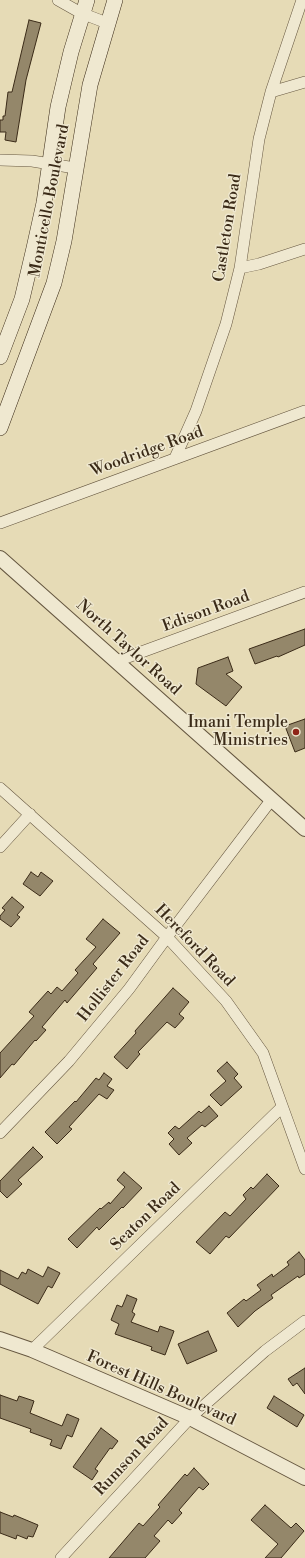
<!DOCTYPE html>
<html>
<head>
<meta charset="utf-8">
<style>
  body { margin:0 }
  canvas { display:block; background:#e6dbb6 }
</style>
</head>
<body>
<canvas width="305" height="1558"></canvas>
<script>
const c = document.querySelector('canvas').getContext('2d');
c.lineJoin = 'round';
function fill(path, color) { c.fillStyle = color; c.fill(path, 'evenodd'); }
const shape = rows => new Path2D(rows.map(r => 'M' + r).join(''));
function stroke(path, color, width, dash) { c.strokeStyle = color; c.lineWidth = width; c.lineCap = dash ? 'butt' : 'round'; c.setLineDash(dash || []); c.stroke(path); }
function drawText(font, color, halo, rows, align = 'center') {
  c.font = font + ' "Libre Bodoni",serif'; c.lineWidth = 3; c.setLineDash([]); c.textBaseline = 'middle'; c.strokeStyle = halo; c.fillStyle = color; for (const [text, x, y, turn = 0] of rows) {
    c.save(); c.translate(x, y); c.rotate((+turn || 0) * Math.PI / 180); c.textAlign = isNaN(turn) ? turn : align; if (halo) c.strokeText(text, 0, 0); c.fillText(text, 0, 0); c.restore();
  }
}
const building = shape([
  [29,20,41,23,26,80,16,142,5,140,6,132,0,132,0,120,3,120,3,116,5,116,8,92,12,92,29,20],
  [305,629,305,645,278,657,277,656,255,664,249,649,305,629],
  [228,657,233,671,226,674,242,687,226,706,196,684,198,668,228,657],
  [305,719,305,748,295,752,285,726,305,719],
  [31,872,38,877,41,872,53,881,40,896,23,884,31,872],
  [12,897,24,907,17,915,20,917,11,927,0,919,0,916,5,910,2,908,12,897],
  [103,919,120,933,93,964,97,968,67,1003,65,1000,42,1027,46,1030,36,1041,35,1040,14,1065,12,1064,0,1078,0,1053,34,1016,29,1012,48,991,51,994,57,987,62,991,78,973,75,970,96,947,86,939,103,919],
  [173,988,189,1002,179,1014,184,1018,175,1028,167,1022,138,1052,140,1054,127,1069,114,1057,136,1033,135,1031,173,988],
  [227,1062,238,1074,234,1078,242,1087,221,1106,210,1095,226,1081,217,1071,227,1062],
  [104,1073,112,1079,107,1086,114,1090,107,1099,99,1094,69,1127,72,1129,57,1144,45,1132,75,1101,76,1102,96,1078,99,1080,104,1073],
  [209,1106,218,1116,205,1127,202,1125,187,1138,192,1143,179,1155,169,1144,174,1139,168,1133,175,1126,179,1129,199,1111,201,1113,209,1106],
  [33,1147,43,1157,18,1180,22,1184,7,1198,0,1191,0,1181,33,1147],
  [124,1172,142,1188,123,1208,122,1207,99,1230,97,1227,77,1248,68,1239,100,1208,101,1209,109,1202,110,1204,125,1187,117,1180,124,1172],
  [267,1174,279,1186,229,1238,226,1236,210,1254,196,1242,225,1212,230,1216,246,1199,243,1195,251,1187,253,1189,267,1174],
  [299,1252,305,1260,305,1274,299,1278,298,1276,271,1295,273,1298,255,1311,238,1327,227,1313,244,1299,246,1301,261,1290,257,1285,272,1274,273,1277,289,1265,287,1262,299,1252],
  [48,1267,60,1273,52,1288,48,1286,38,1304,0,1284,0,1270,18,1279,22,1272,26,1274,28,1269,43,1277,48,1267],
  [127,1295,137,1299,132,1312,135,1314,131,1322,158,1332,160,1326,174,1331,165,1355,151,1350,152,1347,115,1334,119,1324,111,1320,117,1305,122,1307,127,1295],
  [208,1331,217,1351,187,1364,178,1344,208,1331],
  [305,1368,305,1394,297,1383,293,1386,288,1379,305,1368],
  [0,1395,17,1401,19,1396,34,1401,30,1413,62,1426,67,1414,79,1419,72,1437,67,1435,61,1449,50,1445,52,1440,30,1432,31,1429,0,1418,0,1395],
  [274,1396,304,1415,297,1427,267,1408,274,1396],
  [101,1428,118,1441,112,1449,110,1448,95,1469,98,1471,92,1480,73,1467,101,1428],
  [194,1468,209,1484,203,1490,199,1487,179,1510,182,1513,172,1524,168,1520,154,1536,160,1541,145,1558,109,1558,139,1523,143,1526,160,1507,158,1505,185,1474,187,1476,194,1468],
  [265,1505,291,1528,296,1523,304,1531,281,1558,265,1558,278,1544,251,1520,265,1505],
  [0,1512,13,1517,14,1515,38,1525,33,1537,28,1536,27,1539,17,1535,16,1539,0,1533,0,1512]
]);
fill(building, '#94876a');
stroke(building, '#3b2b18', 1);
const minor = shape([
  [58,0,81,13,107,23],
  [271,92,305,82],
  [0,160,32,161,75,168],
  [240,268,259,264,305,249],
  [175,458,196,411,226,324,240,268,259,139,271,92,302,0],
  [0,523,305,411],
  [117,661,305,592],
  [0,788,167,937,226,1001,263,1053,305,1169],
  [0,847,30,814],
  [0,1133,69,1061,129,989,167,937,272,799],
  [32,1350,282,1107],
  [61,1558,190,1418,265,1351,305,1321]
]);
const tertiary = shape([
  [0,558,305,829],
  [0,1339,32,1350,190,1418,305,1478]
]);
const secondary = shape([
  [0,357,22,299,34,248,44,203,58,107,71,52,87,0],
  [0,428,54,283,64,241,90,85,115,0]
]);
stroke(minor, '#665740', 12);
stroke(tertiary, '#665740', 16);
stroke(secondary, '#3b2b18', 16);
stroke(minor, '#efe8d0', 11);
stroke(tertiary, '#efe8d0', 14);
stroke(secondary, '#efe8d0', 15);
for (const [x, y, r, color] of [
  [296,732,4,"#8f2418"]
]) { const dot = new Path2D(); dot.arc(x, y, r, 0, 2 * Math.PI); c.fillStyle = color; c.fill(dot); stroke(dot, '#efe8d0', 1.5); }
drawText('16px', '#3b2b18', '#efe8d0', [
  ["Monticello Boulevard",50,201,-79],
  ["Castleton Road",228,228,-81],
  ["Woodridge Road",147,452,-20],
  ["Edison Road",206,612,-20],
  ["North Taylor Road",128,648,42],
  ["Hereford Road",194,946,46],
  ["Hollister Road",114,979,-52],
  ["Seaton Road",146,1217,-44],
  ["Forest Hills Boulevard",161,1389,24],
  ["Rumson Road",132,1457,-47]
]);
drawText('16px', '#3b2b18', '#efe8d0', [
  ["Imani Temple",288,723],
  ["Ministries",288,741]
], 'right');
</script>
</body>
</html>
